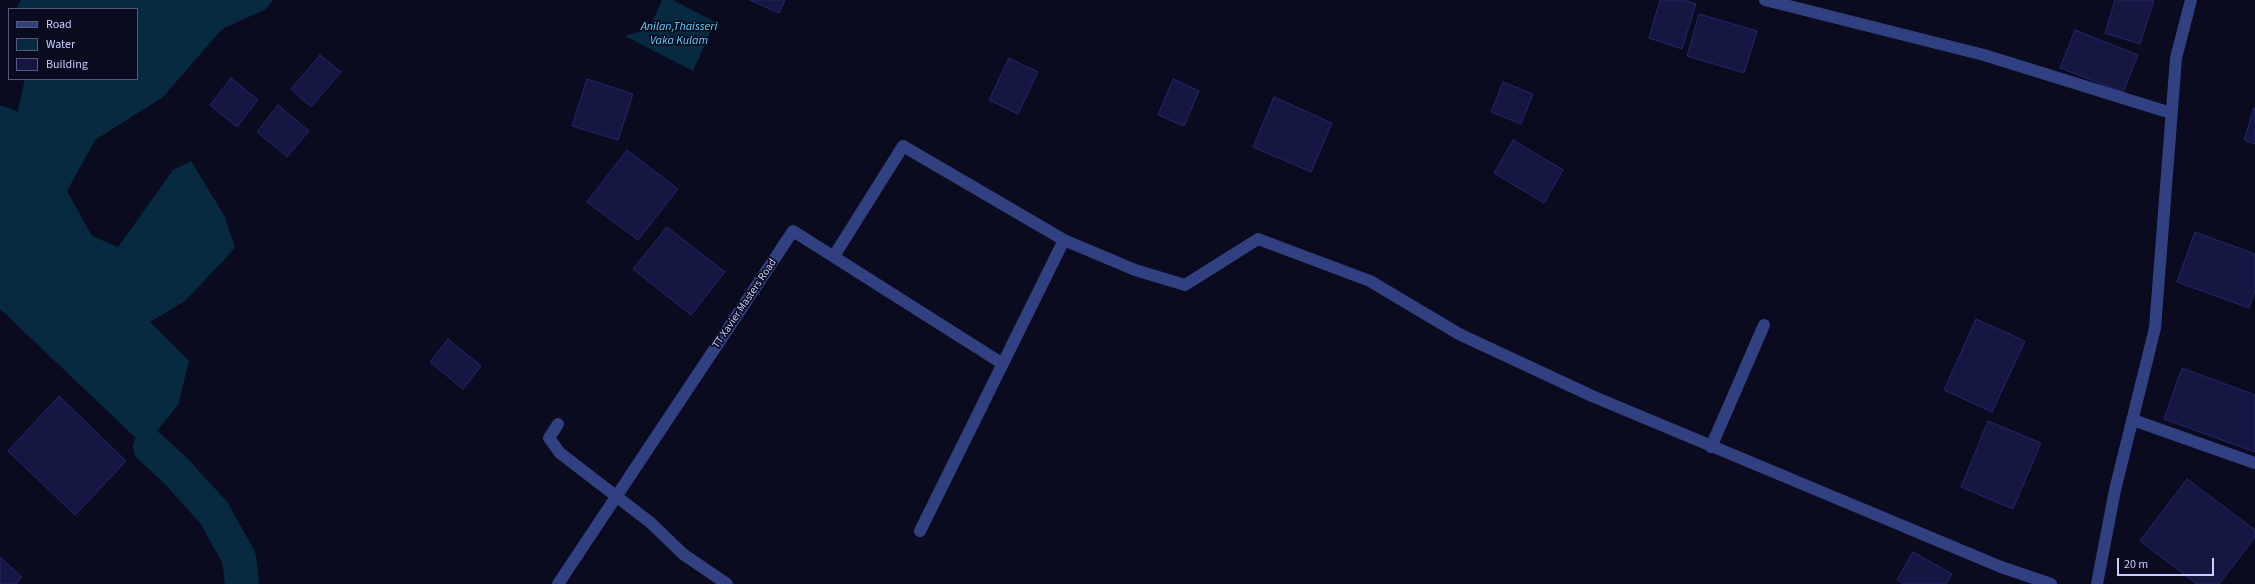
<!DOCTYPE html>
<html>
<head>
<meta charset="utf-8">
<style>
  body { margin:0 }
  #map { position:relative; width:2255px; height:584px; overflow:hidden; background:#0a0b1e; font-family:"Source Sans 3",sans-serif }
  canvas { display:block }
  .legend { position:absolute; left:8px; top:8px; width:130px; height:72px; box-sizing:border-box; background:#0a0b1e; border:1px solid #565978; margin:0; padding:5px 7px; list-style:none; font-size:12px; color:#c8ceff }
  .legend li { display:flex; align-items:center; gap:8px; height:20px }
  .legend b { width:20px; border:1px solid #565978 }
  .scale { position:absolute; left:2117px; top:558px; width:97px; height:18px; box-sizing:border-box; border:2px solid #c8ceff; border-top:0; padding-left:5px; font-size:12px; line-height:14px; white-space:nowrap; color:#c8ceff; -webkit-text-stroke:3px #0a0b1e; paint-order:stroke }
</style>
</head>
<body>
<div id="map">
<canvas width="2255" height="584"></canvas>
<ul class="legend">
<li><b style="height:5px;background:#314081"></b>Road</li>
<li><b style="height:11px;background:#072a41"></b>Water</li>
<li><b style="height:11px;background:#151641"></b>Building</li>
</ul>
<div class="scale">20 m</div>
</div>
<script>
const c = document.querySelector('canvas').getContext('2d');
c.lineJoin = 'round';
function fill(path, color) { c.fillStyle = color; c.fill(path, 'evenodd'); }
const shape = rows => new Path2D(rows.map(r => 'M' + r).join(''));
function stroke(path, color, width, dash) { c.strokeStyle = color; c.lineWidth = width; c.lineCap = dash ? 'butt' : 'round'; c.setLineDash(dash || []); c.stroke(path); }
function drawText(font, color, halo, rows, align = 'center') {
  c.font = font + ' "Source Sans 3",sans-serif'; c.lineWidth = 3.5; c.setLineDash([]); c.textBaseline = 'middle'; c.strokeStyle = halo; c.fillStyle = color; for (const [text, x, y, turn = 0] of rows) {
    c.save(); c.translate(x, y); c.rotate((+turn || 0) * Math.PI / 180); c.textAlign = isNaN(turn) ? turn : align; if (halo) c.strokeText(text, 0, 0); c.fillText(text, 0, 0); c.restore();
  }
}
fill(shape([
  [21,0,273,0,266,9,222,29,163,97,95,140,67,191,92,236,118,247,173,170,191,161,224,215,235,248,185,301,150,322,189,361,178,405,157,431,138,440,0,309,0,127,16,118,25,79,137,79,137,9,16,9],
  [662,0,673,0,715,22,693,71,625,36,649,29]
]), '#072a41');
stroke(shape([
  [0,123,47,143],
  [150,447,177,472,214,513,239,558,242,584]
]), '#072a41', 34);
const building = shape([
  [750,0,785,0,779,13,750,0],
  [1660,0,1683,0,1696,4,1682,49,1649,38,1660,0],
  [2115,0,2154,0,2140,44,2105,33,2115,0],
  [1699,14,1757,31,1744,73,1687,56,1699,14],
  [2075,30,2138,55,2123,92,2060,68,2075,30],
  [320,55,341,72,311,107,291,89,320,55],
  [1009,58,1038,72,1018,114,989,100,1009,58],
  [231,78,258,100,237,127,210,105,231,78],
  [587,79,633,94,618,140,572,126,587,79],
  [1173,79,1199,91,1184,126,1158,115,1173,79],
  [1503,82,1533,94,1521,124,1491,112,1503,82],
  [1274,97,1332,123,1311,172,1253,147,1274,97],
  [278,105,309,131,287,157,257,132,278,105],
  [2254,108,2255,109,2255,144,2244,140,2254,108],
  [1513,140,1563,170,1544,203,1494,173,1513,140],
  [627,150,678,189,638,240,587,202,627,150],
  [667,227,725,272,691,315,633,269,667,227],
  [2195,232,2255,254,2255,291,2249,308,2177,282,2195,232],
  [1976,319,2025,341,1992,412,1944,390,1976,319],
  [448,339,481,366,463,389,430,362,448,339],
  [2182,368,2255,395,2255,452,2164,419,2182,368],
  [59,396,126,461,75,515,8,451,59,396],
  [1988,421,2041,443,2013,509,1961,487,1988,421],
  [2187,479,2255,530,2255,537,2219,584,2197,584,2140,541,2187,479],
  [1913,552,1952,574,1946,584,1904,584,1897,580,1913,552],
  [0,557,22,577,16,584,0,584,0,557]
]);
fill(building, '#151641');
stroke(building, '#25276f', 1);
stroke(shape([
  [1765,0,1984,55,2171,113],
  [834,256,903,146,1064,240,1135,270,1185,285,1258,239,1370,281,1459,334,1592,396,2001,567,2051,584],
  [2133,420,2255,463],
  [558,424,549,438,560,453,651,523,683,554,727,584],
  [1711,447,1764,325],
  [920,531,1064,240],
  [558,584,793,231,1003,364],
  [2097,584,2115,490,2155,328,2176,58,2191,0]
]), '#314081', 12);
drawText('11px', '#c8ceff', '#0a0b1e', [
  ["TT Xavier Masters Road",745,304,-56]
]);
drawText('italic 12px', '#56d7ff', '#0a0b1e', [
  ["Anilan,Thaisseri",679,27],
  ["Vaka Kulam",679,41]
]);
</script>
</body>
</html>
